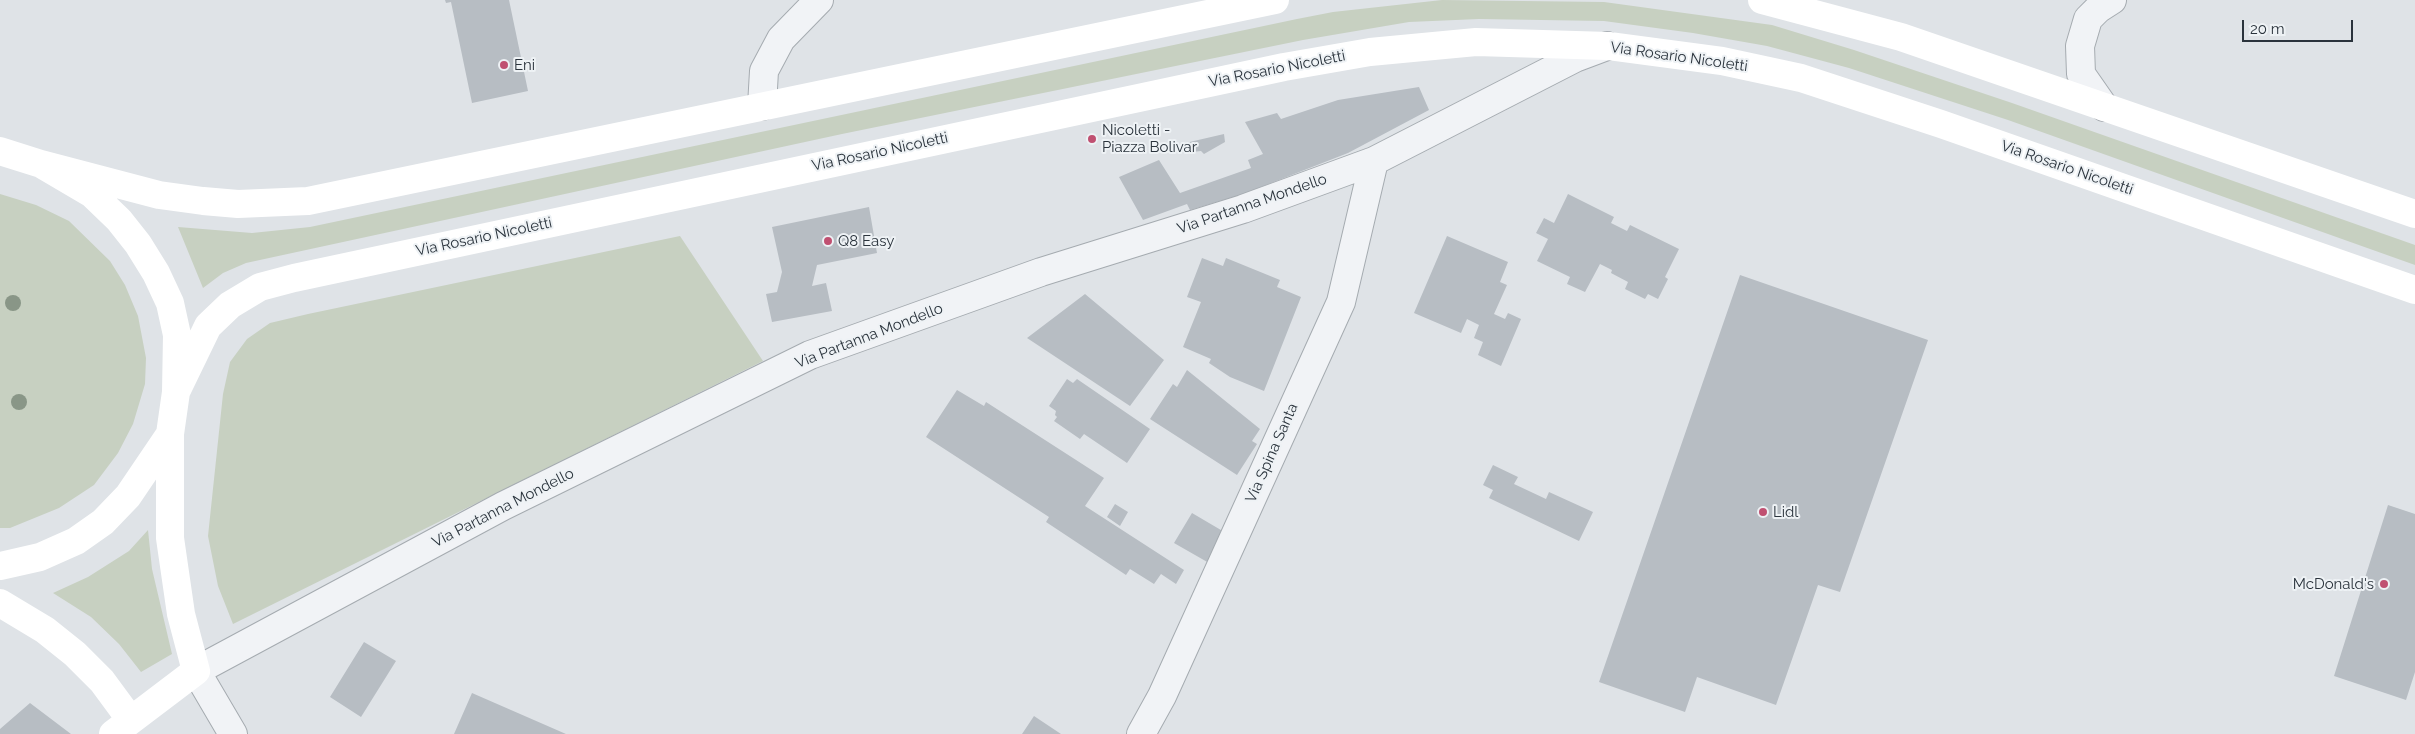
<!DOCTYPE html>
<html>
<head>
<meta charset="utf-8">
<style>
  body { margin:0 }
  #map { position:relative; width:2415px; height:734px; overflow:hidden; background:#dfe3e7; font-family:Raleway,sans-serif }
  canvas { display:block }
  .scale { position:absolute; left:2242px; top:20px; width:111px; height:22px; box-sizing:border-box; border:2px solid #2a333c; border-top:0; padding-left:6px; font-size:15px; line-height:18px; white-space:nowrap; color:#2a333c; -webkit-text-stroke:4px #eef2f5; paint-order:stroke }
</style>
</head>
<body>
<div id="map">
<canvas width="2415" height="734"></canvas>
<div class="scale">20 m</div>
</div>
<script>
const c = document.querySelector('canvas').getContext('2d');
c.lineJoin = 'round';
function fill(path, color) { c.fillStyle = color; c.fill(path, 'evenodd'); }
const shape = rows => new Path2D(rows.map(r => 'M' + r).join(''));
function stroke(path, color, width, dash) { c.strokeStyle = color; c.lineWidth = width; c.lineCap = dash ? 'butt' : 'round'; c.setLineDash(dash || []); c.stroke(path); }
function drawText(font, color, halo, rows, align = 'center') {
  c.font = font + ' Raleway,sans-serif'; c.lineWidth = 4; c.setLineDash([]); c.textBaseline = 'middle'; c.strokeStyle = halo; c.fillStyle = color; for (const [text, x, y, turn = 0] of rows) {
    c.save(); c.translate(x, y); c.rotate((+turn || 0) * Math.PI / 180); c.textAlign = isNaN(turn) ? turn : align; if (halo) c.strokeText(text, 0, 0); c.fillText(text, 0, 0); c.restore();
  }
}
fill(shape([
  [1442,0,1604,2,1772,25,1854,50,2012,103,2415,245,2415,265,2008,120,1849,68,1767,46,1693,33,1604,21,1479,19,1409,22,1303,40,842,134,246,263,223,273,203,288,178,227,252,233,310,227,1297,19,1333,12],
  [0,194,36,205,69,221,110,261,125,285,138,316,146,358,145,384,133,424,118,453,94,485,59,508,10,528,0,528],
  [680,236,763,361,233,624,218,586,208,536,223,394,230,362,247,339,270,323,308,314],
  [148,530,152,569,172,654,141,672,119,644,91,617,53,593,88,577,129,551]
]), '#c7d0c1');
fill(shape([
  [445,0,509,0,528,91,472,103,451,2,446,3],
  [1419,87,1429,110,1348,153,1243,194,1190,210,1187,204,1143,220,1119,177,1159,160,1180,193,1251,168,1248,160,1263,154,1245,122,1277,113,1281,119,1338,100],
  [1224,134,1225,142,1204,154,1201,151,1183,153,1181,144],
  [1568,194,1614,217,1611,223,1627,231,1630,225,1679,249,1665,277,1668,279,1658,299,1648,294,1645,299,1625,289,1628,282,1611,273,1612,270,1600,264,1585,292,1567,284,1570,277,1537,261,1548,239,1536,233,1544,218,1554,223],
  [869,207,877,253,817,265,812,286,826,283,832,311,772,322,766,294,777,292,782,272,772,227],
  [1447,236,1508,262,1500,282,1507,285,1494,314,1505,319,1508,313,1521,319,1501,366,1478,355,1483,342,1474,338,1479,325,1467,319,1461,333,1414,313],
  [1202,258,1223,266,1226,258,1280,280,1277,287,1301,297,1264,391,1230,377,1209,363,1211,359,1183,347,1201,302,1187,297],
  [1740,275,1928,340,1840,592,1818,585,1776,705,1697,677,1685,712,1599,682],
  [1085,294,1164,360,1130,406,1027,338],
  [1187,370,1260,429,1252,441,1257,444,1237,475,1150,419,1173,384,1177,387],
  [1067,379,1073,383,1077,379,1150,429,1127,463,1084,434,1080,439,1054,421,1057,417,1055,415,1056,411,1049,406],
  [957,390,984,406,986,402,1104,478,1085,506,1184,570,1176,584,1161,574,1154,584,1130,569,1126,575,1046,522,1049,517,926,437],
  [1493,465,1518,477,1514,484,1546,499,1549,492,1593,512,1579,541,1489,498,1493,490,1483,485],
  [1115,504,1128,512,1120,526,1107,517],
  [2388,505,2415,514,2415,672,2406,700,2334,676],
  [1192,513,1226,533,1209,563,1174,543],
  [364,642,396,661,361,717,330,697],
  [472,693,566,734,454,734],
  [30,703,71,734,0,734,0,729],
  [1034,716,1061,734,1022,734]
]), '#b7bdc3');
const street = shape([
  [762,106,764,71,781,39,819,0],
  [2104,107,2081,74,2080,46,2088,19,2098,9,2112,0],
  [233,734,196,671,503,506,810,355,1041,272,1243,209,1374,161,1575,58,1607,46],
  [1141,734,1162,696,1341,302,1374,161]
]);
stroke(street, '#a5abb0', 30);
stroke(street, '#f1f3f6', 28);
stroke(shape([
  [1762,0,1901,37,2415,214],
  [0,151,41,164,92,194,119,220,138,244,156,273,170,303,177,335,176,392,170,434,128,496,103,522,76,541,40,557,0,566],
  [41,164,159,195,203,201,238,204,308,201,1275,0],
  [176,392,208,326,230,305,260,287,294,278,1284,67,1370,52,1476,42,1609,46,1722,61,1801,78,1941,124,2415,290],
  [0,603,45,630,75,654,102,681,130,719],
  [113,734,196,671,181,614,170,538,170,434]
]), '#fff', 28);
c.fillStyle = '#899687';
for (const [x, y] of [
  [13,303],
  [19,402]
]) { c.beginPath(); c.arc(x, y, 8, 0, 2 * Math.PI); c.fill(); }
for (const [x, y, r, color] of [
  [504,65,5,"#c05071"],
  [1092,139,5,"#c05071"],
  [828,241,5,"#c05071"],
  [1763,512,5,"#c05071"],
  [2384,584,5,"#c05071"]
]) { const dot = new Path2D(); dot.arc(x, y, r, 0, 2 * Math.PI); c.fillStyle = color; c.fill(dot); stroke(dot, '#eef2f5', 2); }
drawText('15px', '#2a333c', '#eef2f5', [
  ["Via Rosario Nicoletti",1679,57,8],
  ["Via Rosario Nicoletti",1277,69,-11],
  ["Via Rosario Nicoletti",880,152,-12],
  ["Via Rosario Nicoletti",2067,168,19],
  ["Via Partanna Mondello",1252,204,-19],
  ["Via Rosario Nicoletti",484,237,-12],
  ["Via Partanna Mondello",869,336,-21],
  ["Via Spina Santa",1272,453,-66],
  ["Via Partanna Mondello",503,508,-27]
]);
drawText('15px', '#2a333c', '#eef2f5', [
  ["Eni",514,65],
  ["Nicoletti -",1102,130],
  ["Piazza Bolivar",1102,147],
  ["Q8 Easy",838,241],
  ["Lidl",1773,512],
  ["McDonald's",2374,584,"right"]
], 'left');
</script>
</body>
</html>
